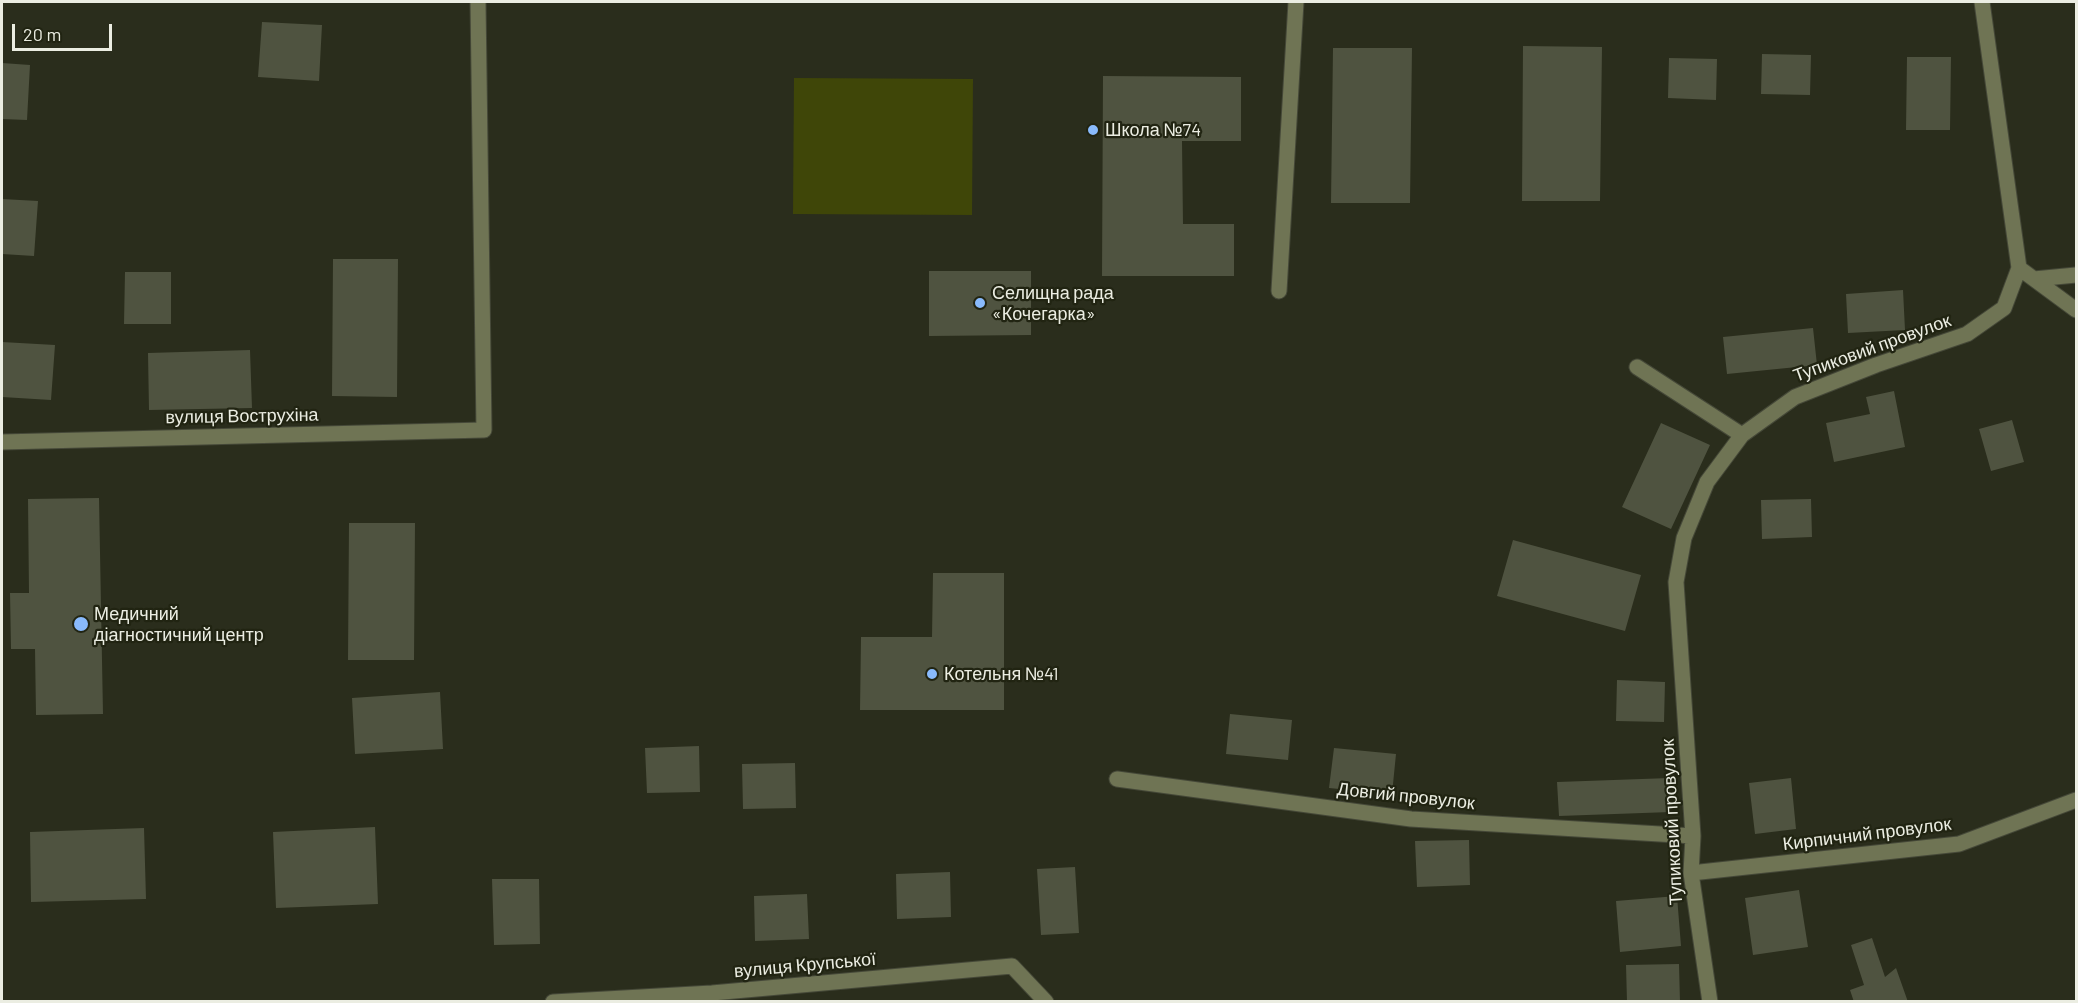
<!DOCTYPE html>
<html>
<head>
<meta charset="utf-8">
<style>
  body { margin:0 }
  #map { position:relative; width:2078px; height:1003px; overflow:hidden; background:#2a2d1c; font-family:Barlow,sans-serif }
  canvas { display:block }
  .frame { position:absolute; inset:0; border:3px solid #ebede2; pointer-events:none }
  .scale { position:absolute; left:12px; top:24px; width:100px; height:27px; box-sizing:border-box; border:3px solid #ebede2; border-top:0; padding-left:8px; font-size:18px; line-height:21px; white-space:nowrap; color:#ebede2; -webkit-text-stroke:4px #212412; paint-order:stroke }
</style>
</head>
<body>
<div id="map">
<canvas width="2078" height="1003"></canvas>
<div class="frame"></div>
<div class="scale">20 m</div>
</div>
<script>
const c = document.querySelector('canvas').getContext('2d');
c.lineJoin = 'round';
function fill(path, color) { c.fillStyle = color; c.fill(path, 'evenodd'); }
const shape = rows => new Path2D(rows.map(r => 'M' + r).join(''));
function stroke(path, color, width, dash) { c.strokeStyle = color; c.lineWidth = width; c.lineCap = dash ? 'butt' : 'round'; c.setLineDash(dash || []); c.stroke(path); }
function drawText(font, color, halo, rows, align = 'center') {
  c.font = font + ' Barlow,sans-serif'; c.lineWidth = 4.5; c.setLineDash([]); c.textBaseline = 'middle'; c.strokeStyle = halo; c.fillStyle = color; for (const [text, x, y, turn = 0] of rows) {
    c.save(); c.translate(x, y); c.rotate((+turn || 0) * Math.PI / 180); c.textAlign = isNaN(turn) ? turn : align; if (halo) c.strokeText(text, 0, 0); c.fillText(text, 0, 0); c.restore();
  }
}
fill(shape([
  [794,78,973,79,972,215,793,214]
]), '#3f4608');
fill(shape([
  [262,22,322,25,319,81,258,77],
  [1523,46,1602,47,1600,201,1522,201],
  [1333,48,1412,48,1410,203,1331,203],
  [1762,54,1811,55,1810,95,1761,94],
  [1907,57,1951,57,1950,130,1906,130],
  [1669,58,1717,59,1716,100,1668,98],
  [2,63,30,65,27,120,2,119],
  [1103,76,1241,77,1241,141,1182,141,1183,224,1234,224,1234,276,1102,276],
  [2,199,38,201,34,256,2,254],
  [333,259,398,259,397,397,332,396],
  [929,271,1031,271,1031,335,929,336],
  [125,272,171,272,171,324,124,324],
  [1903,290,1905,330,1848,333,1846,294],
  [1813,328,1817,365,1727,374,1723,337],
  [2,342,55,345,51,400,2,397],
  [250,350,252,408,149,410,148,353],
  [1894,391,1905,447,1834,462,1826,423,1870,414,1866,397],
  [2012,420,2024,462,1991,471,1979,429],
  [1661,423,1710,445,1671,529,1622,507],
  [99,498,103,714,36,715,35,649,11,649,10,593,29,593,28,499],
  [1811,499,1812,537,1762,539,1761,500],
  [349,523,415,523,414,660,348,660],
  [1513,540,1641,575,1625,631,1497,596],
  [933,573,1004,573,1004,710,860,710,861,637,932,637],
  [1617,680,1665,682,1664,722,1616,721],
  [440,692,443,749,355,754,352,698],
  [1230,714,1292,720,1288,760,1226,754],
  [699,746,700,792,647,793,645,748],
  [1334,748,1396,754,1392,794,1329,788],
  [795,763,796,808,743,809,742,764],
  [1670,778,1671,812,1559,816,1557,782],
  [1791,778,1796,829,1755,834,1749,783],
  [375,827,378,904,276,908,273,832],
  [144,828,146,899,31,902,30,832],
  [1469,840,1470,885,1417,887,1415,841],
  [1075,867,1079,933,1041,935,1037,869],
  [950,872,951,917,897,919,896,874],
  [492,879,539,879,540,944,494,945],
  [1799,890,1808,947,1753,955,1745,898],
  [807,894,809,939,755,941,754,896],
  [1677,896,1681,946,1620,952,1616,901],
  [1872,938,1885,977,1896,968,1908,1002,1854,1002,1850,990,1864,985,1851,945],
  [1679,964,1680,1002,1627,1002,1626,965]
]), '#4f5340');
const minor = shape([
  [2019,268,2076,310],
  [2034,279,2076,275],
  [1279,291,1296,2],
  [1637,367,1742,435],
  [2,442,484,430,478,2],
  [1117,779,1411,819,1693,836],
  [1691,873,1959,844,2076,800],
  [553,1002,712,993,1012,966,1046,1002],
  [1710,1002,1691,873,1693,836,1676,582,1684,538,1707,482,1742,435,1795,397,1876,365,1967,334,2004,308,2019,268,1982,2]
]);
stroke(minor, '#454838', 17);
stroke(minor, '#6f7454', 15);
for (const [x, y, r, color] of [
  [1093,130,6,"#89bafc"],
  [980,303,6,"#89bafc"],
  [81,624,8,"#89bafc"],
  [932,674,6,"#89bafc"]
]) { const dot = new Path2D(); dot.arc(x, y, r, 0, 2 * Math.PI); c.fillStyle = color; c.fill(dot); stroke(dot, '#212412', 2); }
drawText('18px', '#ebede2', '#212412', [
  ["Школа №74",1105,130],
  ["Селищна рада",992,293],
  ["«Кочегарка»",992,314],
  ["Медичний",94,614],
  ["діагностичний центр",94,635],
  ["Котельня №41",944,674]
], 'left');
drawText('18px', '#ebede2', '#212412', [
  ["Тупиковий провулок",1872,348,-20],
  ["вулиця Вострухіна",242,416,-1],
  ["Довгий провулок",1406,796,6],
  ["Тупиковий провулок",1672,822,-93],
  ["Кирпичний провулок",1867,834,-7],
  ["вулиця Крупської",805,965,-5]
]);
</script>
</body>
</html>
